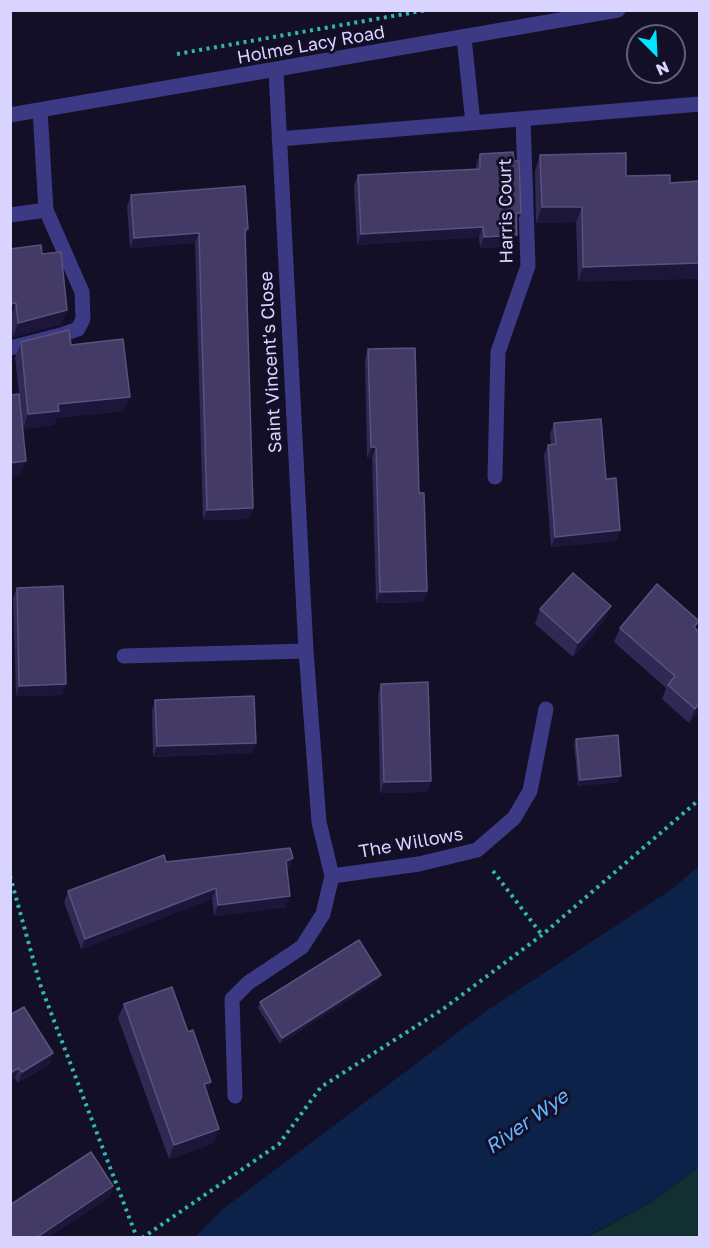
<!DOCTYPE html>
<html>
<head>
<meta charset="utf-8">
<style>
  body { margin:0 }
  #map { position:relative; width:710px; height:1248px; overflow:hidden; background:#130f26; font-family:"Golos Text",sans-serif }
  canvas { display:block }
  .frame { position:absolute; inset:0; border:12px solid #d9d4ff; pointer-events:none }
  .north { position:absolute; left:626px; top:24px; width:60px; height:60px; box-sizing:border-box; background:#130f26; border:2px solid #625e7d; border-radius:50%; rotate:156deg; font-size:16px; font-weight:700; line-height:24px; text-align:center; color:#d9d4ff }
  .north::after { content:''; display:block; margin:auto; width:21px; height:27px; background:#00e5ff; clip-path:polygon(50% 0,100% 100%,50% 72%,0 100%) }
</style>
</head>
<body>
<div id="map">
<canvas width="710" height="1248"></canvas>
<div class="frame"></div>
<div class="north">N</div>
</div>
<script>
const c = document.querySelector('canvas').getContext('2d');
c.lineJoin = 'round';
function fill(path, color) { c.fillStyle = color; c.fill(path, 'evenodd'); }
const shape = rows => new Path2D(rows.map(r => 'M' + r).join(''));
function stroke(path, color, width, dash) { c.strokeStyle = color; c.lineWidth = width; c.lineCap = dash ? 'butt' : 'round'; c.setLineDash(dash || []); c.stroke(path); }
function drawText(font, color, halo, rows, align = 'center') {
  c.font = font + ' "Golos Text",sans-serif'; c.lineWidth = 6; c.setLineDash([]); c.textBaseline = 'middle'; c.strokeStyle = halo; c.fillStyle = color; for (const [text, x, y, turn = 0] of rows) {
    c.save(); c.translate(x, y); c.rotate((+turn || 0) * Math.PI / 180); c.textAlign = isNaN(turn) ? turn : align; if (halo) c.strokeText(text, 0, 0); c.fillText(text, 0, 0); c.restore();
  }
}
fill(shape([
  [699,1167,699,1237,585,1238,652,1202]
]), '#12302f');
fill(shape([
  [699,866,699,1167,652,1202,585,1237,195,1237,224,1208,489,1009,672,889]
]), '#0c2248');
stroke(shape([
  [177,54,427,10],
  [493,871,542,935],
  [10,876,40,984,137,1238],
  [142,1238,279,1144,321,1087,443,1009,542,935,700,799]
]), '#2fb8b0', 4, [3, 4.5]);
stroke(shape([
  [464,38,473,123],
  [279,139,700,104],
  [10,215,46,210],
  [10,348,61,335,78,329,83,319,82,292,46,210,40,110],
  [495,477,498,352,528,266,523,119],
  [124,656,306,651],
  [332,876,419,864,477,850,514,818,530,791,546,709],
  [235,1096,232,999,248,983,302,947,323,914,332,876,319,822,306,651,276,71]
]), '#3d3a85', 15);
stroke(shape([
  [10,115,618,10]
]), '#3d3a85', 15);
fill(shape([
  [480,154,514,161,521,213,517,224,514,246,480,248,479,237,357,245,354,185,358,175,476,169,476,165],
  [540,155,626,176,670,183,578,282,576,222,536,223,535,171],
  [131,195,248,229,245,237,253,508,249,519,203,520,195,243,130,248,127,206],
  [10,249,42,254,62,324,13,337,10,318],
  [21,342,71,345,124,411,56,418,54,425,23,429,15,357],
  [368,349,419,493,427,591,423,602,376,603,372,458,367,458,365,360],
  [554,423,606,479,620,530,616,541,551,547,544,455,548,445,551,444,550,434],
  [17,588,62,695,16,696,13,598],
  [540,609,605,620,573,657,535,624],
  [620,628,696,629,699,711,689,723,662,699,666,688,614,642],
  [381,684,431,781,427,792,380,793,378,694],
  [155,700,256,743,252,753,153,757,152,711],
  [576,739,619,782,578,786,574,744],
  [293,858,289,869,287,869,286,907,214,916,212,899,81,949,64,902,68,891,166,862],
  [381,975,379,980,280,1044,258,1008,260,1002],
  [124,1004,188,1032,211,1082,207,1093,214,1143,169,1159,118,1018],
  [10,1015,53,1053,49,1064,18,1083,15,1078,10,1081]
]), '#312854');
fill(shape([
  [542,207,582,207,576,222,536,223],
  [516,213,521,213,517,224],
  [483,227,479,237,357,245,361,234],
  [199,233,195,243,130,248,134,238],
  [517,235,514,246,480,248,484,237],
  [699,263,699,279,578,282,583,267],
  [16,303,11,317,10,318,10,304],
  [67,310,62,324,13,337,18,323],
  [130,397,124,411,56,418,54,425,23,429,28,414,58,404],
  [371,447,376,447,372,458,367,458],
  [26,461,21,475,10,477,10,463],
  [253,508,249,519,203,520,207,510],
  [620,530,616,541,551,547,555,537],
  [427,591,423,602,376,603,380,592],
  [611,606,605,620,573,657,578,643],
  [66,684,62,695,16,696,19,686],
  [699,703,699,711,689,723,695,709],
  [256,743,252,753,153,757,157,746],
  [621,776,619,782,578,786,580,780],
  [431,781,427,792,380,793,384,782],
  [293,858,289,869,282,871,286,861],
  [216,888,212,899,81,949,85,939],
  [290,896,286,907,214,916,218,905],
  [381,975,379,980,280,1044,282,1038],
  [53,1053,49,1064,18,1083,22,1072],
  [19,1068,15,1078,10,1081,10,1073],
  [211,1082,206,1096,204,1084],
  [219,1129,214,1143,169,1159,174,1145],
  [113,1186,110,1197,48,1238,36,1238]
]), '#1d163a');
const building = shape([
  [513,152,514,161,519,161,521,213,516,213,517,235,484,237,483,227,361,234,358,175,480,169,480,154,513,152],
  [626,153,626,176,670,175,670,183,699,181,699,263,583,267,582,207,542,207,540,155,626,153],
  [245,186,248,229,245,229,253,508,207,510,199,233,134,238,131,195,245,186],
  [41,245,42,254,61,252,67,310,18,323,16,303,10,304,10,249,41,245],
  [69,330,71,345,123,339,130,397,58,404,59,411,28,414,21,342,69,330],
  [415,348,419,493,424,493,427,591,380,592,376,447,371,447,368,349,415,348],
  [19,394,26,461,10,463,10,395,19,394],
  [601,419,606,479,616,478,620,530,555,537,548,445,556,444,554,423,601,419],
  [573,573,611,606,578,643,540,609,573,573],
  [657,584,699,621,694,627,699,632,699,703,695,709,668,685,675,676,620,628,657,584],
  [63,586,66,684,19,686,17,588,63,586],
  [428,682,431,781,384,782,381,684,428,682],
  [254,696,256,743,157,746,155,700,254,696],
  [618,735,621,776,580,780,576,739,618,735],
  [290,848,293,858,286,861,290,896,218,905,216,888,85,939,68,891,164,855,166,862,290,848],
  [359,940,381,975,282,1038,260,1002,359,940],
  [172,987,188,1032,193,1030,211,1082,204,1084,219,1129,174,1145,124,1004,172,987],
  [24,1007,53,1053,22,1072,19,1068,10,1073,10,1015,24,1007],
  [91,1152,113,1186,36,1238,11,1238,10,1205,91,1152]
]);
fill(building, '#433a66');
stroke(building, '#5a527e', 1.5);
drawText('18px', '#d9d4ff', '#130f26', [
  ["Holme Lacy Road",311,45,-10],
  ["Harris Court",506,211,-91],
  ["Saint Vincent's Close",271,362,-93],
  ["The Willows",411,843,-10]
]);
drawText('italic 20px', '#62b6ff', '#130f26', [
  ["River Wye",527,1122,-35]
]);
</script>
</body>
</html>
